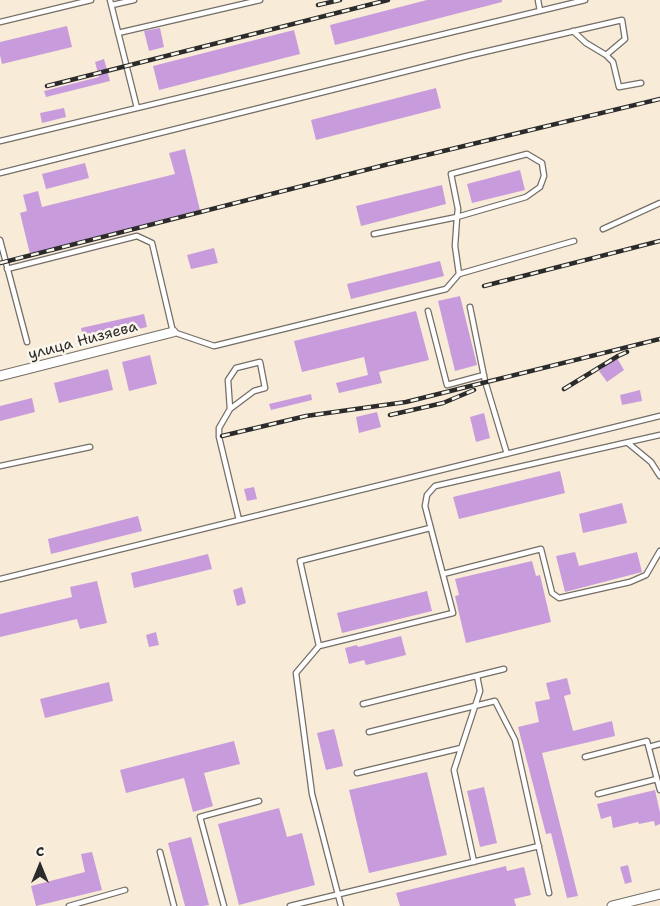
<!DOCTYPE html>
<html>
<head>
<meta charset="utf-8">
<style>
  body { margin:0 }
  #map { position:relative; width:660px; height:906px; overflow:hidden; background:#f8ebd7; font-family:"Shantell Sans",sans-serif }
  canvas { display:block }
  .north { position:absolute; left:15px; top:841px; width:50px; height:50px; -webkit-text-stroke:4px #fbf7ec; paint-order:stroke; rotate:0deg; font-size:14px; font-weight:700; line-height:20px; text-align:center; color:#2b2b2b }
  .north::after { content:''; display:block; margin:auto; width:18px; height:22px; background:#2b2b2b; clip-path:polygon(50% 0,100% 100%,50% 72%,0 100%) }
</style>
</head>
<body>
<div id="map">
<canvas width="660" height="906"></canvas>
<div class="north">С</div>
</div>
<script>
const c = document.querySelector('canvas').getContext('2d');
c.lineJoin = 'round';
function fill(path, color) { c.fillStyle = color; c.fill(path, 'evenodd'); }
const shape = rows => new Path2D(rows.map(r => 'M' + r).join(''));
function stroke(path, color, width, dash) { c.strokeStyle = color; c.lineWidth = width; c.lineCap = dash ? 'butt' : 'round'; c.setLineDash(dash || []); c.stroke(path); }
function drawText(font, color, halo, rows, align = 'center') {
  c.font = font + ' "Shantell Sans",sans-serif'; c.lineWidth = 5; c.setLineDash([]); c.textBaseline = 'middle'; c.strokeStyle = halo; c.fillStyle = color; for (const [text, x, y, turn = 0] of rows) {
    c.save(); c.translate(x, y); c.rotate((+turn || 0) * Math.PI / 180); c.textAlign = isNaN(turn) ? turn : align; if (halo) c.strokeText(text, 0, 0); c.fillText(text, 0, 0); c.restore();
  }
}
fill(shape([
  [427,0,502,0,502,2,335,45,330,25],
  [67,26,72,47,2,64,0,55,0,42],
  [160,28,164,47,149,51,144,31],
  [294,30,300,54,159,90,153,66],
  [104,59,110,81,46,97,44,91,99,77,95,62],
  [436,88,441,108,316,140,311,120],
  [64,108,66,117,42,123,40,113],
  [185,149,200,210,30,254,20,213,27,211,23,195,38,191,42,207,175,174,169,153],
  [85,163,89,178,46,189,42,174],
  [520,170,525,190,472,203,467,184],
  [442,185,446,204,361,226,356,206],
  [214,248,218,263,191,269,187,255],
  [440,261,444,276,351,299,347,284],
  [460,296,477,365,455,371,438,301],
  [416,311,429,360,379,372,382,383,339,393,336,383,368,375,364,357,302,372,294,341],
  [144,314,147,327,84,342,81,328],
  [150,355,157,384,129,391,122,362],
  [617,358,624,370,607,382,599,371],
  [108,369,113,390,59,403,54,383],
  [640,390,642,401,622,405,620,395],
  [311,394,312,400,271,410,269,404],
  [32,398,35,412,0,421,0,406],
  [377,412,381,427,359,433,356,417],
  [484,413,490,438,476,442,470,417],
  [560,471,565,493,459,519,453,497],
  [254,487,257,499,247,501,244,489],
  [622,503,627,523,583,533,579,514],
  [138,516,142,531,51,554,48,539],
  [575,552,579,566,637,552,642,572,565,592,556,556],
  [208,554,212,569,134,588,131,573],
  [532,561,536,576,540,575,551,622,466,643,455,596,459,595,455,579],
  [97,581,107,623,80,629,77,619,0,637,0,614,72,597,70,587],
  [242,587,246,603,237,606,233,590],
  [427,591,432,611,342,633,337,613],
  [156,632,159,645,149,647,146,635],
  [401,636,406,655,366,665,364,660,349,664,345,648,357,645,358,647],
  [567,678,571,694,564,696,573,731,612,721,615,736,542,753,578,896,567,898,551,833,546,834,518,727,539,722,535,702,550,699,546,683],
  [109,682,113,701,45,718,40,699],
  [334,729,343,766,326,770,317,733],
  [234,741,240,764,204,773,213,806,193,812,184,778,126,793,120,770],
  [427,772,447,855,369,873,349,790],
  [484,787,497,843,480,847,467,791],
  [655,790,660,813,660,824,655,826,654,821,639,824,638,822,613,828,611,816,601,819,597,804],
  [279,808,287,837,302,833,315,885,239,905,218,824],
  [191,837,209,905,203,906,185,906,168,843],
  [92,852,102,890,36,906,31,886,85,872,81,854],
  [628,865,632,882,625,884,620,867],
  [506,866,507,871,524,867,531,895,514,899,516,906,400,906,396,893]
]), '#c89cdc');
const lane = shape([
  [110,0,137,108],
  [538,0,540,11],
  [112,5,134,0],
  [0,22,91,0],
  [573,31,586,43,606,55,613,62,619,87,641,83],
  [118,33,260,0],
  [0,141,585,0],
  [0,173,471,55,622,20,625,39,606,55],
  [603,229,660,203],
  [0,240,27,342],
  [7,269,137,236,152,243,173,332,214,346,446,289,459,274,455,246,457,217,458,209,451,174,527,154,542,163,544,176,540,187,526,197,457,217,374,234],
  [459,274,574,241],
  [470,307,485,381,507,454],
  [428,311,447,385,484,375],
  [230,409,228,380,236,368,260,362,265,388,254,391,230,409,219,428,219,437,239,520],
  [628,443,651,462,660,476],
  [0,466,90,447],
  [443,574,541,549,552,593,559,598,630,582,646,575,660,551],
  [0,579,660,416],
  [319,646,453,613,425,506,427,495,435,486,660,435],
  [363,704,504,669],
  [369,732,495,701,515,740,549,893],
  [649,747,660,744],
  [585,757,647,741,657,779],
  [357,773,461,748],
  [598,794,657,779,660,790],
  [160,852,174,906],
  [474,862,454,770,480,691,477,676],
  [69,906,125,890],
  [224,906,200,817,259,801],
  [290,906,539,846],
  [341,906,312,794,296,673,319,646,300,561,430,528]
]);
const street = shape([
  [0,376,173,332],
  [612,906,660,894]
]);
stroke(lane, '#736e67', 7);
stroke(street, '#736e67', 11);
stroke(lane, '#fff', 4.5);
stroke(street, '#fff', 9);
const rail = shape([
  [318,5,340,0],
  [47,86,388,0],
  [0,263,385,165,660,99],
  [484,286,660,241],
  [564,389,618,356,627,352],
  [390,415,443,403,474,390],
  [222,436,306,416,406,402,660,339]
]);
stroke(rail, '#2b2b2b', 4.5);
stroke(rail, '#fbf7ec', 2.5, [8]);
drawText('15px', '#2b2b2b', '#fbf7ec', [
  ["улица Низяева",83,341,-15]
]);
</script>
</body>
</html>
